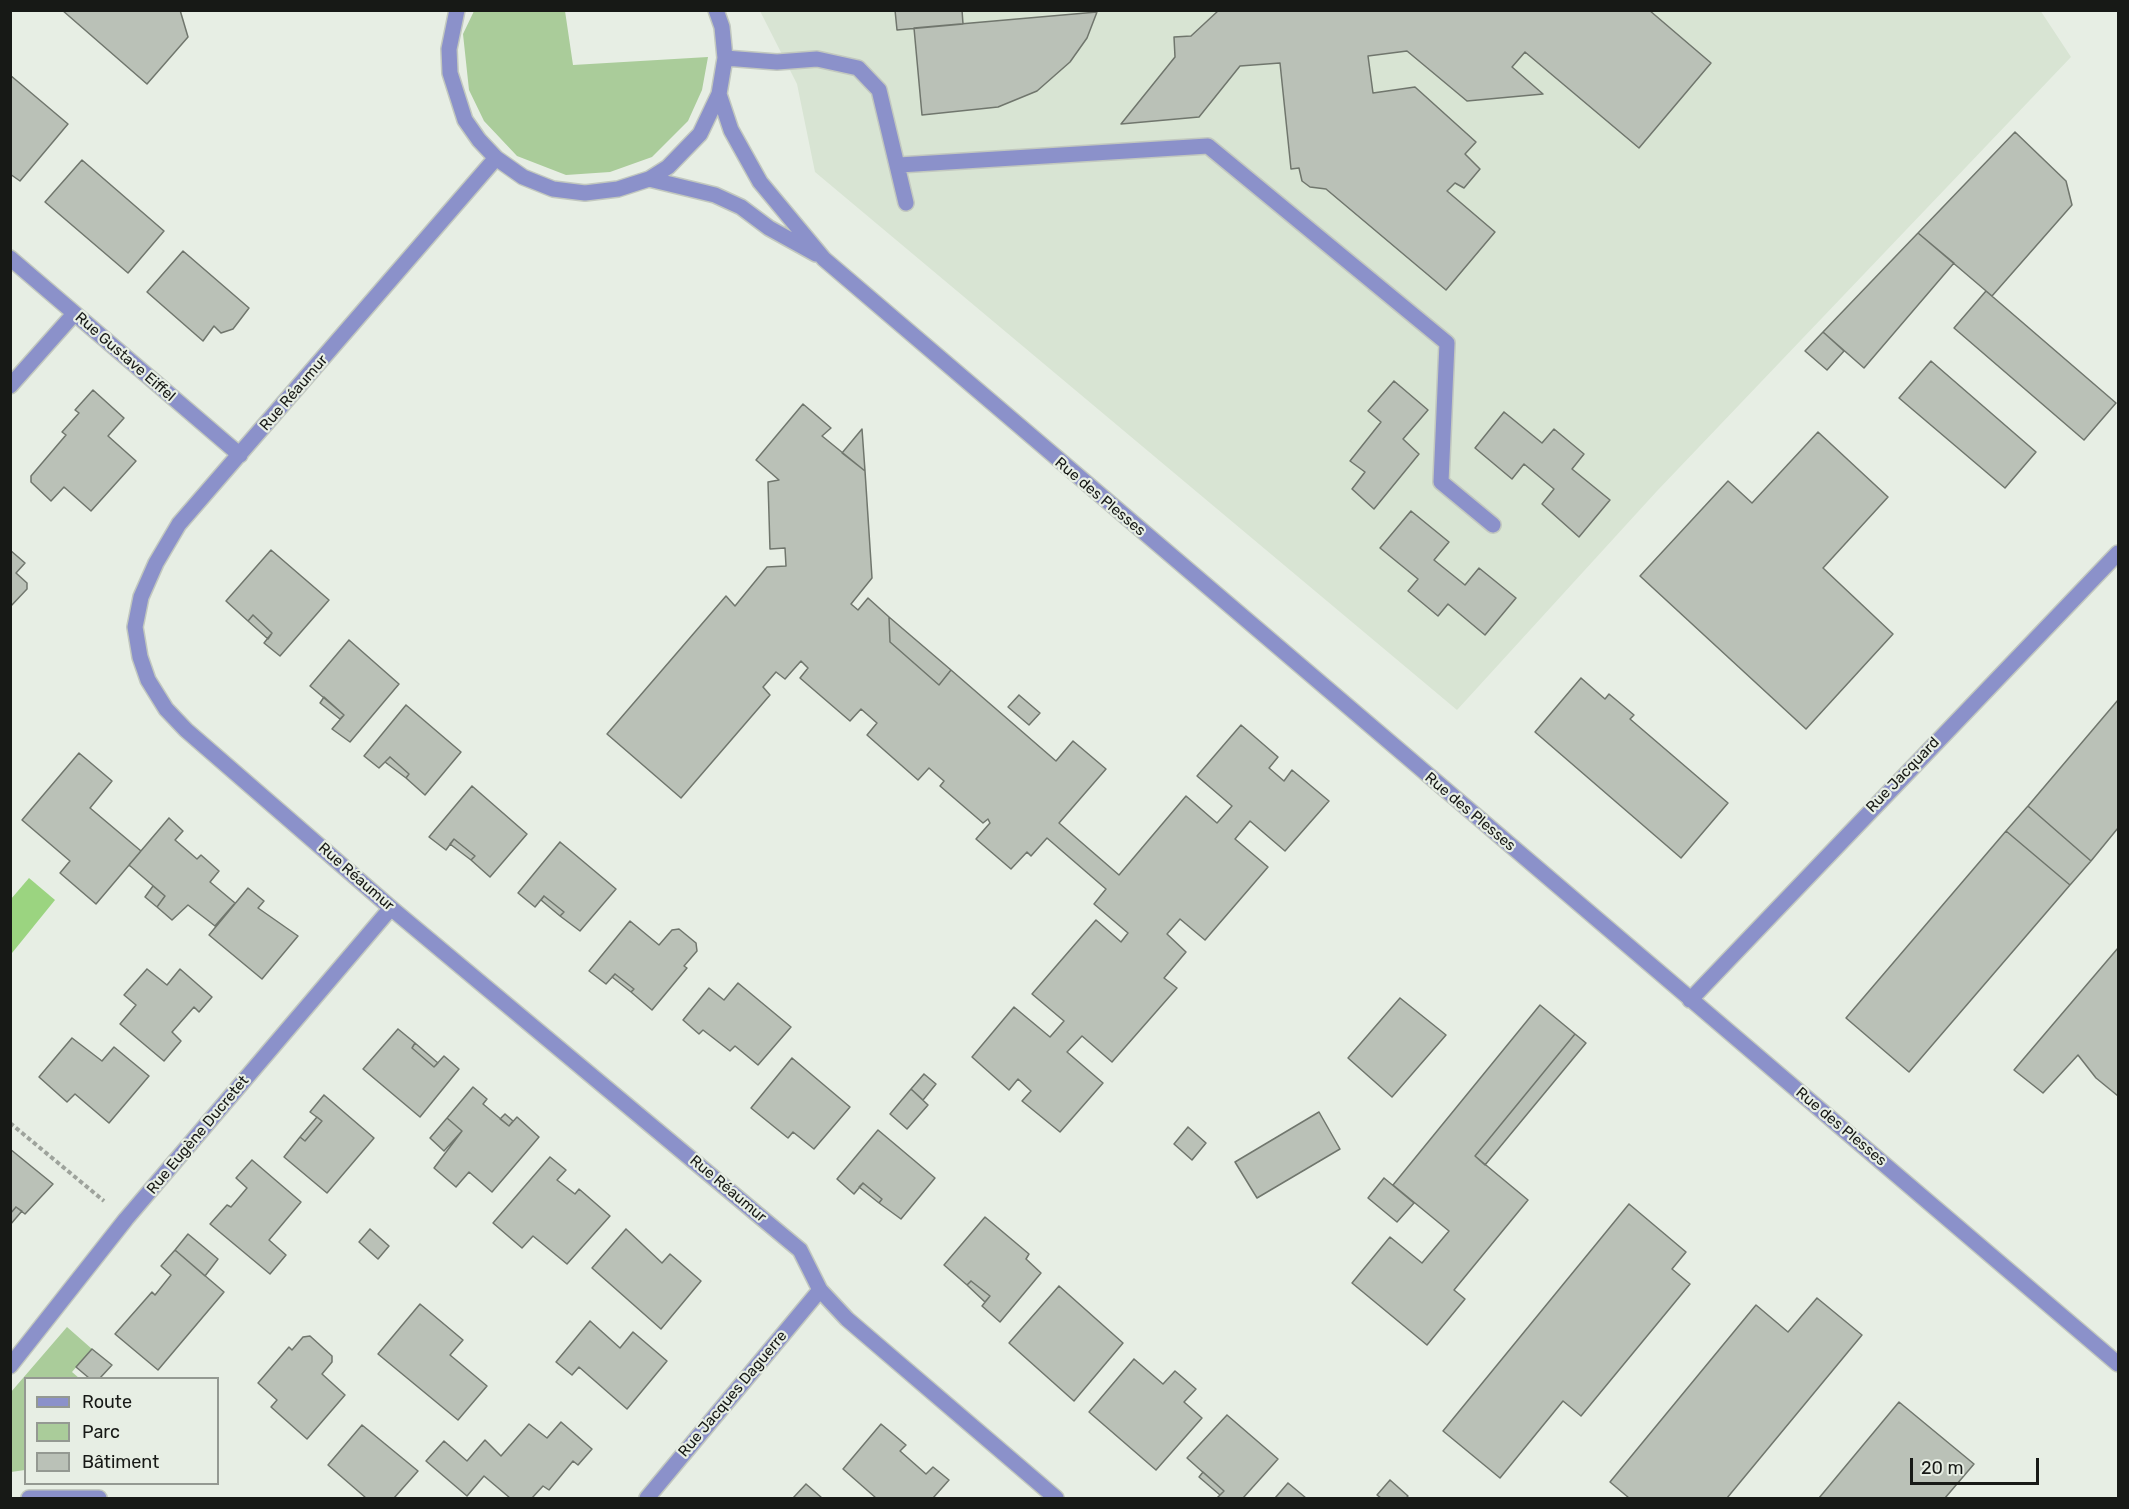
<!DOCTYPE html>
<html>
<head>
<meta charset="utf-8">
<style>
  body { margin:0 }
  #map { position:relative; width:2129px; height:1509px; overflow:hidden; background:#e7eee4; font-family:Rubik,sans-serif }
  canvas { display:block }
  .frame { position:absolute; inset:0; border:12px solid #171916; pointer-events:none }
  .legend { position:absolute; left:24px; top:1377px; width:195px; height:108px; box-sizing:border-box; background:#e7eee4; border:2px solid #949992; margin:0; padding:8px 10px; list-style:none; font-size:18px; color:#171916 }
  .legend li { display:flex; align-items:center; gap:12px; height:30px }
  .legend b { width:30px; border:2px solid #949992 }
  .scale { position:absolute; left:1910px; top:1458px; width:129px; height:27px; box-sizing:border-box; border:3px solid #171916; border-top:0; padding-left:8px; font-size:18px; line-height:21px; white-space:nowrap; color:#171916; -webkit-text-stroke:4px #e7eee4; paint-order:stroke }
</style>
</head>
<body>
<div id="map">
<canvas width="2129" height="1509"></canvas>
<div class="frame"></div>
<ul class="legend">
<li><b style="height:8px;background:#8b91ca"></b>Route</li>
<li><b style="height:16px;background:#aacc9a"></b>Parc</li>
<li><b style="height:16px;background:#bac1b7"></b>Bâtiment</li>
</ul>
<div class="scale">20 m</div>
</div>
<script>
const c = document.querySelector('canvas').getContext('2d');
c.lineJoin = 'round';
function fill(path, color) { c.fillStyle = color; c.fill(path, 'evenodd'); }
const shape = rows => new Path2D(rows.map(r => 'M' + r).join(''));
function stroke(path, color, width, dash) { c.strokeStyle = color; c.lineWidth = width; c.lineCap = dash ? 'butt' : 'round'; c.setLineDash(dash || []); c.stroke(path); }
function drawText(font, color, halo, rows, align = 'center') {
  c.font = font + ' Rubik,sans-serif'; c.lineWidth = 4.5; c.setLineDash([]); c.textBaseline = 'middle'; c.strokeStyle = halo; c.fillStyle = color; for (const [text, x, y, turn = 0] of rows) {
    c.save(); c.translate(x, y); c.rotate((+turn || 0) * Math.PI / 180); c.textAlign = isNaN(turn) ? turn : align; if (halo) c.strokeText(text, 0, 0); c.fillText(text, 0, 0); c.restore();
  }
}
fill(shape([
  [2040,10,2071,57,1657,491,1457,710,815,172,797,84,760,11]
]), '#d8e4d3');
fill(shape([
  [474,11,565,11,573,65,708,57,702,90,688,121,652,157,610,172,566,175,517,156,484,121,469,90,463,34],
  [67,1327,92,1349,72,1372,79,1378,26,1378,25,1470,11,1472,11,1392]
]), '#aacc9a');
fill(shape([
  [29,878,55,900,12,953,11,899]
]), '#9bd480');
const building = shape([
  [62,10,180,10,188,37,147,84,62,10],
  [895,10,962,10,963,24,897,30,895,10],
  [1219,10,1649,10,1711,63,1639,148,1525,52,1512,67,1543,94,1467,101,1407,51,1368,56,1373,93,1415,87,1476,142,1465,154,1480,169,1464,188,1455,183,1447,191,1495,232,1446,290,1326,189,1310,187,1302,181,1299,168,1291,169,1280,63,1240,66,1199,117,1121,124,1175,57,1174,37,1191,36,1219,10],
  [1097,12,1087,38,1070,62,1037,91,998,107,922,115,914,28,1097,12],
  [10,75,68,124,20,181,10,174,10,75],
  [2015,132,2066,181,2072,205,1992,296,1918,233,2015,132],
  [82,160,164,231,128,273,45,202,82,160],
  [1918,233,1954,263,1864,368,1823,332,1918,233],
  [183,251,249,308,233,329,221,333,214,326,203,341,147,292,183,251],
  [1986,291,2116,403,2084,440,1954,328,1986,291],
  [1823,332,1844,351,1827,370,1805,351,1823,332],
  [1931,361,2036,452,2005,488,1899,398,1931,361],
  [1394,381,1428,410,1403,439,1419,454,1374,509,1352,489,1365,472,1350,461,1381,422,1368,411,1394,381],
  [93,390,124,418,108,436,136,461,91,511,64,487,51,501,31,482,31,476,66,435,62,432,79,413,75,410,93,390],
  [803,404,831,428,822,436,865,471,872,578,851,604,858,610,868,598,889,617,890,642,939,685,951,670,1056,761,1073,741,1106,769,1059,823,1119,875,1186,796,1217,823,1232,806,1197,776,1241,725,1278,757,1269,768,1284,781,1292,770,1329,801,1285,851,1250,821,1235,839,1268,867,1205,940,1180,919,1167,934,1186,952,1164,978,1177,988,1112,1062,1082,1036,1067,1052,1103,1083,1060,1132,1022,1101,1031,1091,1018,1079,1009,1090,972,1057,1014,1007,1050,1037,1064,1021,1032,994,1096,920,1121,942,1128,933,1094,904,1106,889,1047,838,1031,856,1027,852,1011,869,976,839,990,823,988,819,983,823,940,786,944,781,929,768,918,780,867,735,877,723,861,709,850,721,800,678,808,668,801,661,785,679,776,672,763,687,770,695,681,798,607,734,726,596,735,606,767,567,786,566,785,548,770,549,768,482,779,480,756,460,803,404],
  [1504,412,1542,443,1554,429,1584,454,1572,469,1610,500,1579,537,1542,504,1554,489,1524,464,1512,479,1475,448,1504,412],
  [862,429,865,471,842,453,862,429],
  [1818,432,1888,497,1823,568,1893,634,1806,729,1640,576,1728,481,1752,503,1818,432],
  [1411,511,1449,542,1434,560,1465,585,1479,568,1516,598,1485,635,1448,604,1438,616,1408,591,1418,579,1380,548,1411,511],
  [10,550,25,563,16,573,27,583,27,589,10,607,10,550],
  [271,550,329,600,280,656,264,643,272,633,253,615,248,621,226,601,271,550],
  [253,615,272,633,268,639,248,621,253,615],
  [889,617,951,670,939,685,890,642,889,617],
  [349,640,399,684,350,742,332,729,344,715,310,686,349,640],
  [1581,678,1605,699,1609,694,1634,715,1630,719,1728,803,1681,858,1535,732,1581,678],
  [1019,695,1040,713,1029,725,1008,707,1019,695],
  [324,697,344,715,340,719,320,703,324,697],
  [2118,700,2118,828,2091,861,2028,806,2118,700],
  [406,705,461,752,425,795,406,778,409,774,390,757,379,768,364,756,406,705],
  [79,753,112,781,90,808,141,851,96,904,60,873,70,861,22,820,79,753],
  [390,757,409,774,406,778,385,762,390,757],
  [472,786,527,834,490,877,471,860,475,856,454,839,446,850,429,837,472,786],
  [2028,806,2091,861,2070,885,2006,831,2028,806],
  [169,818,183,831,175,840,197,859,201,855,219,871,210,882,235,903,215,926,188,905,172,920,157,907,165,896,129,865,169,818],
  [2006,831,2070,885,1909,1072,1846,1018,2006,831],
  [454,839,475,856,471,860,450,844,454,839],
  [560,842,616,889,580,931,560,916,564,912,544,896,535,907,518,893,560,842],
  [153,886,165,896,157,907,145,897,153,886],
  [248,888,264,901,258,908,298,936,262,979,209,935,248,888],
  [544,896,564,912,560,916,541,900,544,896],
  [630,921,659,945,672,930,679,929,696,943,697,951,684,966,687,968,652,1010,631,992,634,989,615,974,606,984,589,971,630,921],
  [2118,948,2118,1096,2096,1078,2078,1055,2043,1093,2014,1070,2118,948],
  [147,969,167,985,180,969,212,997,199,1012,194,1007,172,1032,181,1041,164,1061,120,1024,136,1005,124,995,147,969],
  [615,974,634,989,631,992,612,977,615,974],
  [738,983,791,1027,758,1065,735,1046,730,1051,703,1030,699,1034,683,1020,709,988,724,1000,738,983],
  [1400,998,1446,1035,1392,1097,1348,1058,1400,998],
  [1540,1005,1575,1034,1475,1156,1528,1200,1454,1290,1465,1299,1427,1345,1352,1283,1390,1237,1422,1263,1449,1231,1393,1185,1540,1005],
  [398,1029,415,1043,412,1048,434,1067,444,1056,459,1069,420,1117,363,1069,398,1029],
  [1575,1034,1586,1043,1485,1165,1475,1156,1575,1034],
  [72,1038,102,1061,114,1047,149,1076,109,1123,75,1094,67,1102,39,1077,72,1038],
  [415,1043,438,1063,434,1067,412,1048,415,1043],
  [792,1058,850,1107,814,1149,793,1132,788,1138,751,1108,792,1058],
  [924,1074,936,1084,923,1100,911,1089,924,1074],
  [473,1087,487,1099,483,1104,509,1126,517,1117,539,1137,492,1192,469,1172,456,1187,434,1168,462,1131,447,1118,473,1087],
  [911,1089,928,1105,907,1129,890,1114,911,1089],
  [324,1095,374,1138,327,1193,284,1157,300,1137,305,1141,322,1121,310,1112,324,1095],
  [1319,1112,1340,1149,1257,1198,1235,1162,1319,1112],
  [505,1114,513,1121,509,1126,500,1119,505,1114],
  [317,1117,322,1121,305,1141,300,1137,317,1117],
  [447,1118,462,1131,444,1151,430,1138,447,1118],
  [1188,1127,1206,1143,1192,1160,1174,1144,1188,1127],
  [878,1130,935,1178,901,1219,879,1203,882,1199,863,1183,854,1194,837,1179,878,1130],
  [10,1149,53,1184,25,1214,16,1207,10,1214,10,1149],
  [550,1157,566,1170,557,1180,575,1194,579,1189,610,1216,567,1264,533,1236,522,1248,493,1223,550,1157],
  [252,1160,301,1202,269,1240,286,1255,270,1274,210,1224,227,1205,231,1207,247,1188,236,1178,252,1160],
  [1384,1178,1414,1203,1397,1222,1368,1198,1384,1178],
  [863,1183,882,1199,879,1203,859,1187,863,1183],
  [1629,1204,1686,1252,1672,1269,1690,1284,1581,1416,1563,1401,1500,1478,1443,1431,1629,1204],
  [16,1207,22,1211,10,1225,10,1214,16,1207],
  [985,1217,1029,1254,1026,1259,1041,1273,1000,1322,982,1306,990,1296,971,1281,967,1285,944,1265,985,1217],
  [370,1229,389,1246,378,1259,359,1242,370,1229],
  [626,1229,662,1263,670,1254,701,1281,661,1329,592,1268,626,1229],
  [188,1234,218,1259,205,1276,175,1250,188,1234],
  [175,1250,224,1292,158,1370,115,1334,152,1292,155,1295,171,1275,161,1266,175,1250],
  [971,1281,990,1296,985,1302,967,1285,971,1281],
  [1059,1286,1123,1343,1074,1401,1009,1343,1059,1286],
  [1817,1298,1862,1335,1727,1498,1629,1498,1610,1482,1756,1305,1788,1332,1817,1298],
  [420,1304,463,1340,450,1355,487,1386,458,1420,378,1354,420,1304],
  [590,1321,620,1348,633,1332,667,1361,627,1409,579,1367,572,1375,556,1362,590,1321],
  [310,1336,332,1356,332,1362,322,1374,345,1395,307,1439,271,1407,277,1400,258,1383,289,1347,292,1350,303,1337,310,1336],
  [92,1349,112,1365,100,1378,89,1378,76,1367,92,1349],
  [1134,1359,1163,1384,1175,1371,1196,1389,1184,1402,1202,1418,1156,1470,1089,1412,1134,1359],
  [1899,1402,1974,1464,1945,1498,1819,1498,1899,1402],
  [1227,1415,1278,1459,1243,1498,1217,1498,1224,1491,1187,1458,1227,1415],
  [561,1422,592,1449,578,1465,573,1461,549,1490,543,1486,532,1498,510,1498,484,1476,467,1496,426,1461,444,1441,467,1461,485,1440,501,1456,529,1424,547,1438,561,1422],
  [881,1424,906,1445,900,1451,926,1474,933,1467,949,1480,933,1498,876,1498,843,1469,881,1424],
  [362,1425,418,1471,394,1498,366,1498,328,1465,362,1425],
  [1203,1472,1224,1491,1220,1495,1199,1477,1203,1472],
  [1390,1480,1408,1496,1406,1498,1381,1498,1377,1495,1390,1480],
  [1288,1483,1306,1498,1275,1498,1288,1483],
  [806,1484,822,1498,793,1498,806,1484]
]);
fill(building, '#bac1b7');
stroke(building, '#70766d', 1.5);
const minor = shape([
  [457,10,449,49,450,73,465,120,479,140,496,158,523,177,553,189,585,193,618,189,649,179,668,167,700,134,719,94,725,58,722,27,716,10],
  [725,58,777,62,817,59,858,68,879,90,906,203],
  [719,94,731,130,760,182,824,259,2118,1364],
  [496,158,179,524,156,563,141,597,135,627,140,657,148,680,166,709,186,730,391,908,800,1250,820,1290,847,1319,1056,1498],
  [899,165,1208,146,1447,343,1441,482,1493,525],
  [649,179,715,195,741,207,769,228,816,254],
  [10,258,240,455],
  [10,386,74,314],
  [1690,1000,2118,553],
  [10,1366,126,1219,391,908],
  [29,1498,99,1498],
  [647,1498,820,1290]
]);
stroke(minor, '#c2c8bf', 18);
stroke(shape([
  [10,1123,104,1201]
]), '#9ea39c', 4, [4.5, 3]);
stroke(minor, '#8b91ca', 15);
drawText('15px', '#171916', '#e7eee4', [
  ["Rue Gustave Eiffel",125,357,41],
  ["Rue Réaumur",294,393,-49],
  ["Rue des Plesses",1100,497,40],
  ["Rue Jacquard",1903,775,-46],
  ["Rue des Plesses",1470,812,40],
  ["Rue Réaumur",356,877,41],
  ["Rue des Plesses",1841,1127,40],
  ["Rue Eugène Ducretet",198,1135,-50],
  ["Rue Réaumur",728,1189,40],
  ["Rue Jacques Daguerre",733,1394,-50]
]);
</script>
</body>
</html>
